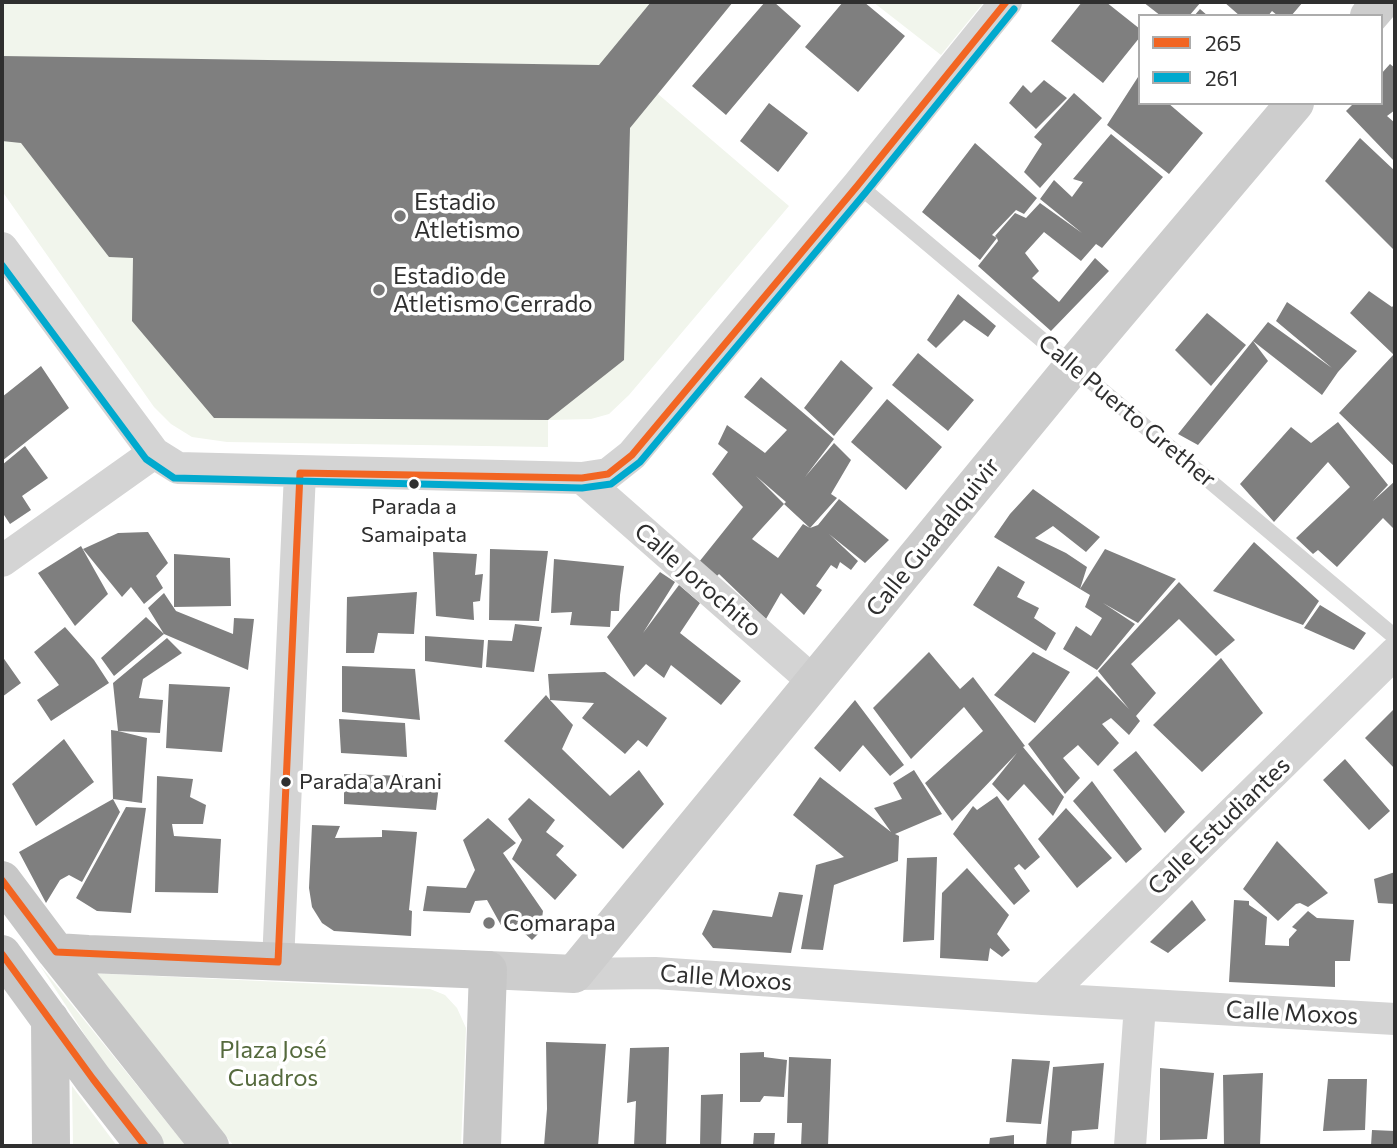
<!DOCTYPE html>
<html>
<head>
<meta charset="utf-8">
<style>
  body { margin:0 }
  #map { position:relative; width:1397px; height:1148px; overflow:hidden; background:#fff; font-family:Commissioner,sans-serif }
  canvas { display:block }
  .frame { position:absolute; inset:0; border:4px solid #2f2f2f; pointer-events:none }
  .legend { position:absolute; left:1138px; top:14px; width:245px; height:91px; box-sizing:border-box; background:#fff; border:2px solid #acacac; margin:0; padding:9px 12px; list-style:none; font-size:21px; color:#2f2f2f }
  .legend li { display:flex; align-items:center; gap:14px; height:35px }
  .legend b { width:35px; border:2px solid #acacac }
</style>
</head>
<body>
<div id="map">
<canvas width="1397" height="1148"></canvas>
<div class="frame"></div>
<ul class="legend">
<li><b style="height:9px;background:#f26522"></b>265</li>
<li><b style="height:9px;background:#00a9ce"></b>261</li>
</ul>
</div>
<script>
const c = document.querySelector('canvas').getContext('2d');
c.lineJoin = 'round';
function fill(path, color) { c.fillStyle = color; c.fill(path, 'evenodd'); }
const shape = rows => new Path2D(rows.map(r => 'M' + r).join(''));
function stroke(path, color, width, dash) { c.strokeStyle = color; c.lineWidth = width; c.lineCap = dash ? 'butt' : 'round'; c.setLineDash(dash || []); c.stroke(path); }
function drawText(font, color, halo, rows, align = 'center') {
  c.font = font + ' Commissioner,sans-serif'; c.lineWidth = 7; c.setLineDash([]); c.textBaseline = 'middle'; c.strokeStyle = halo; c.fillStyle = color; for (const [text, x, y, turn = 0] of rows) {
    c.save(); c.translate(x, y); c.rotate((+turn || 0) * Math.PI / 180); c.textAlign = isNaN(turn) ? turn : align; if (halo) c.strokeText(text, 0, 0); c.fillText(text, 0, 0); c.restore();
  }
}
fill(shape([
  [2,2,733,2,658,94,789,206,629,395,609,414,591,419,548,420,548,447,227,442,192,437,171,424,154,407,2,191],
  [873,2,984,2,941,55],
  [39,964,186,1146,166,1146,118,1086],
  [90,973,430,989,445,995,457,1008,466,1028,461,1146,234,1146],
  [72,1086,117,1146,73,1146]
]), '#f1f5ec');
fill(shape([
  [651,2,733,2,630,128,624,360,548,420,214,418,132,321,133,258,109,257,21,143,2,141,2,56,599,65],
  [765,2,774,2,801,26,726,115,692,86],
  [843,2,864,2,905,36,858,92,805,47],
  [1082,2,1106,2,1140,29,1140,37,1103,83,1051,41],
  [1143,2,1201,2,1189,16,1161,16],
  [1224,2,1303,2,1291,16,1278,16,1272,11,1268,16,1240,16],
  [1200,9,1208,16,1194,16],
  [1390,64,1395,68,1395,110,1387,116,1395,123,1395,162,1346,111,1354,103,1381,103,1381,74],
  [1138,77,1140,79,1140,103,1168,103,1203,133,1169,174,1107,125],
  [1044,80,1067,98,1036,129,1009,103,1023,85,1031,93],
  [1074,93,1102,118,1040,188,1024,172,1042,144,1034,137],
  [769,103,808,133,778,172,740,141],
  [1111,134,1163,177,1102,248,1096,244,1081,261,1044,232,1025,253,1039,271,1032,278,1059,302,1095,258,1109,271,1051,331,978,266,998,241,997,238,980,260,922,212,975,143,1037,198,1024,214,1016,210,992,235,997,238,995,236,1015,213,1026,218,1040,203,1082,233,1040,199,1054,180,1072,197,1083,182,1073,179],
  [1360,138,1395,171,1395,251,1325,181],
  [1369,291,1392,307,1395,304,1395,352,1393,354,1350,313],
  [958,294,996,326,988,337,964,320,936,348,927,340],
  [1287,302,1357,351,1338,372,1322,395,1253,341,1268,361,1198,445,1178,434,1268,322,1332,368,1276,321],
  [1207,313,1246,345,1211,386,1175,350],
  [918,353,974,400,948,431,892,385],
  [1395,353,1395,424,1393,427,1395,429,1395,467,1339,413],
  [841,360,873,388,834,436,804,408],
  [41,366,69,408,2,461,2,397],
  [761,377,834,439,805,477,834,443,851,460,831,494,837,498,810,528,784,504,786,502,756,476,784,504,752,539,778,558,803,524,810,528,818,525,839,499,889,540,865,563,829,534,858,561,851,570,840,562,837,569,831,565,816,586,822,590,804,615,781,593,766,619,719,574,715,578,699,562,743,507,712,474,728,452,718,444,727,425,765,453,787,430,744,397],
  [887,399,942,447,906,490,851,442],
  [1338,422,1388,485,1373,501,1395,481,1395,530,1383,518,1337,567,1318,550,1313,554,1296,538,1350,487,1328,462,1274,522,1240,484,1291,427,1311,443],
  [25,446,48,478,22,496,31,510,10,524,2,512,2,465],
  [1033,489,1100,537,1086,552,1053,526,1035,538,1066,553,1087,567,1080,589,1105,549,1176,579,1138,623,1103,603,1135,624,1097,670,1063,649,1076,626,1091,636,1102,618,1085,607,1090,595,1080,589,994,537,1010,514],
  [148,532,168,563,156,576,163,588,144,604,131,587,122,597,83,549,118,533],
  [1254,542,1319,601,1303,625,1213,591],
  [81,546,108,594,75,626,38,573],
  [490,549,548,551,539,621,489,620],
  [433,552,477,554,475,575,483,574,480,601,473,602,474,620,436,616],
  [174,554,230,558,231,606,174,607],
  [554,559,624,566,620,595,619,611,611,611,610,627,570,625,572,612,551,613],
  [998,566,1025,582,1017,597,1039,608,1034,618,1056,633,1046,651,973,605],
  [660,572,675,582,643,633,679,585,700,603,680,633,741,681,721,705,671,665,664,678,646,664,634,677,607,637],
  [1179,582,1235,640,1216,656,1179,619,1131,664,1156,693,1136,716,1140,721,1129,735,1111,718,1102,724,1119,743,1098,766,1078,745,1063,758,1080,778,1065,794,1028,744,1097,676,1129,709,1098,671],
  [417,592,414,634,378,633,374,653,346,653,347,597],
  [164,593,176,611,233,634,234,618,254,619,248,670,164,634,148,608],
  [1320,605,1366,633,1354,650,1304,628],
  [146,617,164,634,114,676,101,658],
  [515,624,542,627,534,672,486,667,488,640,512,641],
  [65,627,94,660,109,683,51,721,37,700,59,685,34,652],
  [425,636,484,640,482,668,425,661],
  [167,638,182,653,143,679,139,698,163,700,160,733,118,731,147,738,142,803,113,799,120,812,82,882,69,875,60,880,46,903,19,852,113,799,111,730,118,731,113,683],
  [929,652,960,689,973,677,1025,746,1023,747,1064,797,1053,816,1024,784,1008,801,992,784,1017,753,952,821,925,783,983,731,964,707,911,759,873,708],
  [1033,652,1070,672,1035,723,994,695],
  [2,656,21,683,2,697],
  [1221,658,1263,713,1202,772,1153,725],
  [342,666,415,669,420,720,342,712],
  [605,672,667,718,647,747,638,740,625,754,582,718,594,703,550,700,573,725,562,749,610,796,639,770,664,804,623,849,504,741,546,695,550,700,548,674],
  [169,684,230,687,222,752,166,748],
  [855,700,904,765,890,776,863,745,840,772,814,748],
  [1395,708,1395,769,1365,738],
  [339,719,405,723,407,757,341,753],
  [64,739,94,782,36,826,12,784],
  [1136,751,1185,812,1165,833,1113,770],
  [1345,759,1390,811,1369,830,1323,780],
  [914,770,942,814,895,834,899,836,898,861,834,885,823,950,801,949,816,865,844,857,793,815,820,777,891,832,874,808,902,799,893,783],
  [344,774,440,777,436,810,344,804],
  [157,776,193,779,190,797,206,805,203,824,172,824,174,836,221,839,218,893,155,892],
  [1092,781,1142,849,1126,863,1073,801],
  [997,796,1040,857,1025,870,1019,864,1014,868,1030,891,1014,905,953,834,973,806,977,810],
  [529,798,555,820,546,832,564,846,556,855,577,875,555,900,512,859,522,840,508,819],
  [126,807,146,808,131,913,97,911,76,898],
  [1066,808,1112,858,1077,888,1038,839],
  [488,818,516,843,503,853,543,911,540,932,532,940,513,923,502,927,487,900,475,901,470,913,423,911,427,886,466,888,475,870,463,840],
  [312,825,340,826,335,838,382,837,382,830,417,832,409,910,412,911,411,936,334,931,322,923,312,907,309,888],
  [1277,841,1328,893,1308,907,1300,903,1296,904,1278,921,1243,889],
  [937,857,934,940,903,942,907,858],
  [967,868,1009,915,997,934,1010,950,1002,957,990,948,988,961,940,958,942,893],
  [1395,872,1395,904,1378,903,1374,879],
  [779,892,803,895,791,953,713,948,702,934,713,910,772,917],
  [1192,900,1206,920,1168,953,1150,942],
  [1234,900,1249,901,1249,905,1267,917,1265,945,1289,946,1289,939,1297,930,1292,927,1308,911,1317,918,1354,920,1350,961,1335,961,1335,987,1229,982],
  [546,1042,606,1044,598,1146,544,1146,547,1109],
  [669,1047,666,1146,634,1146,636,1101,627,1103,630,1048],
  [764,1052,764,1057,787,1060,784,1097,764,1096,760,1102,740,1102,740,1053],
  [789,1057,831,1059,828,1146,801,1146,802,1123,787,1123],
  [1012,1059,1050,1061,1041,1124,1006,1122],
  [1104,1063,1098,1129,1072,1131,1071,1146,1046,1146,1053,1067],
  [1160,1068,1214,1073,1207,1139,1160,1140],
  [1263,1073,1260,1146,1224,1146,1223,1075],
  [1328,1079,1367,1079,1365,1130,1323,1131],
  [723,1094,721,1146,700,1146,701,1095],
  [1372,1130,1395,1131,1395,1146,1371,1146],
  [754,1133,775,1133,774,1146,753,1146],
  [1014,1135,1014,1146,989,1146,990,1138]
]), '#7f7f7f');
stroke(shape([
  [858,185,1395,637]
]), '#d4d4d4', 16);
stroke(shape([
  [2,248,154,453,178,468,582,478,608,474,632,455,858,185,1006,2],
  [582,478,814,682],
  [2,561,154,453],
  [278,962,300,473],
  [574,974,655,973,1043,999,1395,1019],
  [1043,999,1395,653],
  [1130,1146,1140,1005]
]), '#d4d4d4', 32);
stroke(shape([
  [1369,16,1381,2],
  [488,970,574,974,1073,366,1295,103]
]), '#cdcdcd', 38);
stroke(shape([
  [2,880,56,952,210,1146],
  [56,952,88,954,488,970,482,1146],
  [2,954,93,1079,145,1146],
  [50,1019,51,1146]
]), '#c7c7c7', 38);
stroke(shape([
  [2,880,56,952,278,962,300,473,582,478,608,474,632,455,858,185,1006,2],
  [2,954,93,1079,145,1146]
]), '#f26522', 7);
stroke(shape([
  [2,265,146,459,174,478,582,488,611,484,640,462,866,192,1014,9]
]), '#00a9ce', 7);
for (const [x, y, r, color] of [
  [400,216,7,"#787878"],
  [379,290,7,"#787878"],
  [414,484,6,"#2f2f2f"],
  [286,782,6,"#2f2f2f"],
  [489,923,7,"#787878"]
]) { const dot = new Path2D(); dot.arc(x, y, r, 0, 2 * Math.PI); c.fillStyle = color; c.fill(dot); stroke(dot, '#fff', 2.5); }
drawText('22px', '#2f2f2f', '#fff', [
  ["Parada a",414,507],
  ["Samaipata",414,535],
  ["Parada a Arani",299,782,"left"]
]);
drawText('24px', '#2f2f2f', '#fff', [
  ["Estadio",414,202],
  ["Atletismo",414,230],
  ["Estadio de",393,276],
  ["Atletismo Cerrado",393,304],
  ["Comarapa",503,923]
], 'left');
drawText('24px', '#2f2f2f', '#fff', [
  ["Calle Puerto Grether",1127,411,40],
  ["Calle Guadalquivir",933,537,-51],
  ["Calle Jorochito",698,580,41],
  ["Calle Estudiantes",1219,826,-44],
  ["Calle Moxos",726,978,4],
  ["Calle Moxos",1292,1013,3]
]);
drawText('24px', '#556a3d', '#fff', [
  ["Plaza José",273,1050],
  ["Cuadros",273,1078]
]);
</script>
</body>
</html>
